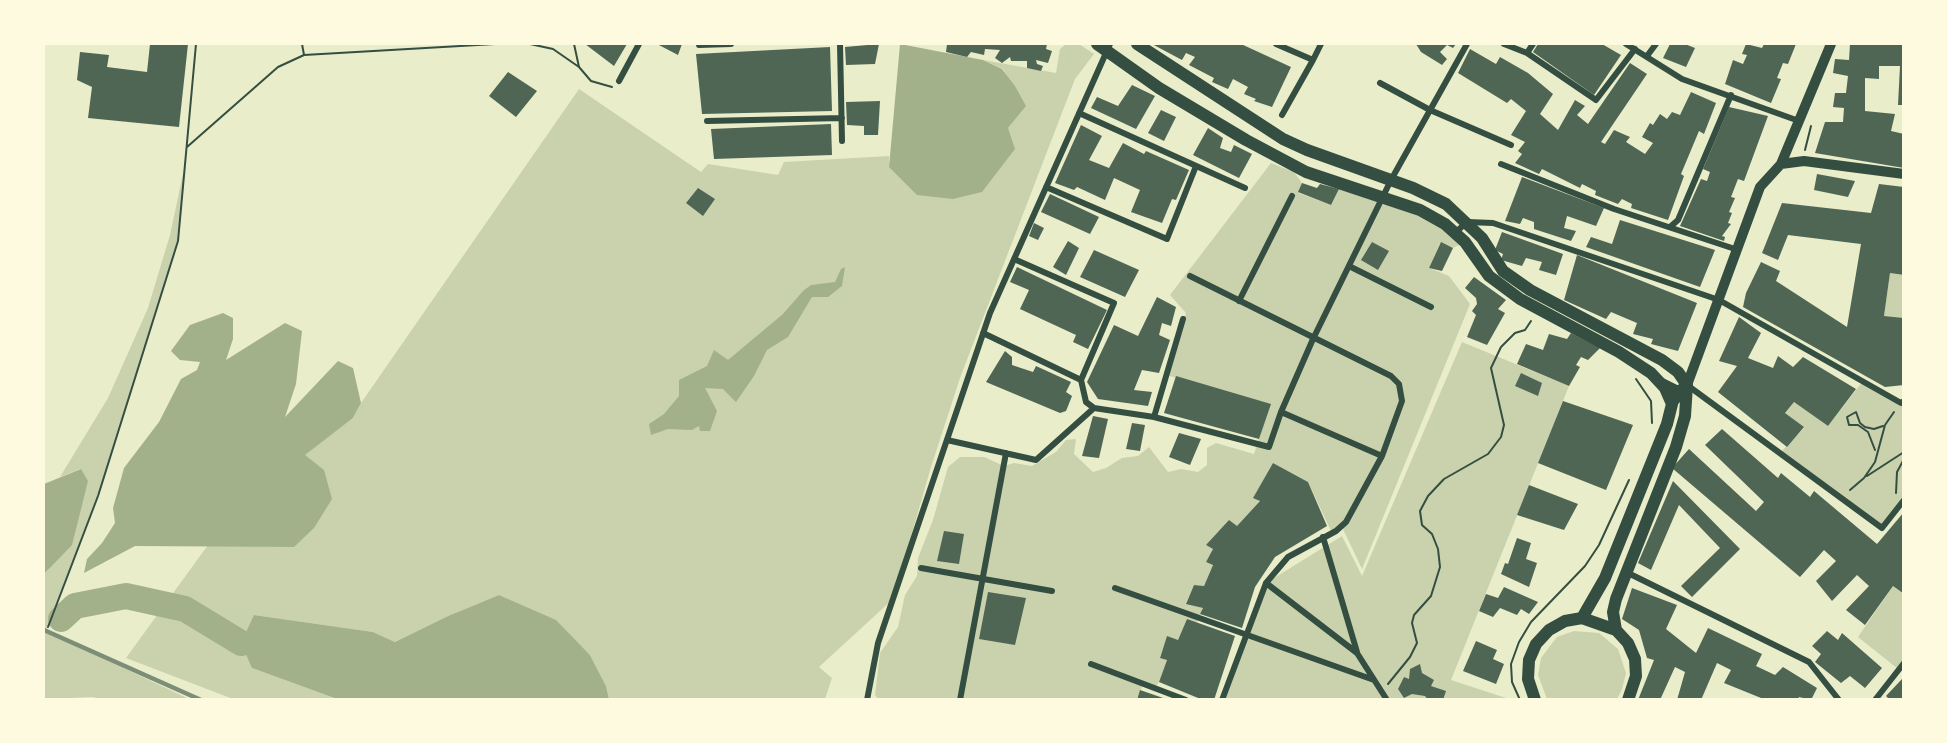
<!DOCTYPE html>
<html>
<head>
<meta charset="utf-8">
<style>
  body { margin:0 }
  #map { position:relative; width:1947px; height:743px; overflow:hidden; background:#e9edc9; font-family:Signika,sans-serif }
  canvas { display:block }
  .frame { position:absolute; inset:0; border:45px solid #fefae0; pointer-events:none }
</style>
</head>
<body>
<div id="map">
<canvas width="1947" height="743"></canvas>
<div class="frame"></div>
</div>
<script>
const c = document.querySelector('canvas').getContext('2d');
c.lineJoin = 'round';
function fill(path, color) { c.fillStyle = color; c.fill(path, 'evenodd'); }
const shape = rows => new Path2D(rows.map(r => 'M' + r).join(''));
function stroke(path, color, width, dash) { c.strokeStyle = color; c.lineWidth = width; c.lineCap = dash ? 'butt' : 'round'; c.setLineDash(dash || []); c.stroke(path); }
fill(shape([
  [1066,44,1079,44,1094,54,1075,79,960,378,931,467,893,599,819,667,832,678,825,699,609,699,606,686,590,655,556,621,499,595,448,616,395,642,373,632,254,615,252,668,337,699,233,699,126,658,208,545,294,547,304,455,353,418,361,403,579,89,701,172,708,164,778,175,784,162,889,156,889,167,1008,128,1025,106,1003,69,983,60,1056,73,1060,49],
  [186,160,178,241,98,496,46,631,189,699,99,700,94,697,44,699,44,574,48,570,80,469,60,477,108,398,148,308,170,235],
  [1271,163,1294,172,1302,183,1299,193,1331,205,1339,189,1420,210,1465,242,1453,248,1440,243,1429,268,1449,276,1470,304,1362,569,1343,529,1345,523,1332,533,1308,482,1273,463,1254,497,1260,501,1237,526,1206,545,1213,549,1206,562,1213,565,1204,586,1194,585,1186,603,1203,608,1197,623,1187,619,1178,640,1167,637,1160,657,1167,660,1159,682,1155,688,1143,684,1137,699,879,700,875,695,880,653,898,627,905,595,917,576,918,558,933,520,948,467,960,457,984,457,1004,466,1014,463,1032,466,1056,452,1066,440,1076,439,1074,454,1093,472,1106,468,1122,458,1138,456,1149,447,1168,472,1181,469,1198,472,1207,465,1207,448,1216,443,1254,454,1270,404,1166,375,1186,313,1170,295],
  [1890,273,1903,275,1903,318,1884,316],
  [1462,342,1569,386,1451,680,1509,699,1222,700,1266,583,1342,536,1362,576],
  [1863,381,1903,401,1903,500,1882,528,1780,453,1804,428,1785,413,1794,402,1828,426],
  [1893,586,1903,594,1903,662,1898,669,1858,637],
  [1574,631,1599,633,1618,649,1626,673,1622,689,1617,699,1547,699,1538,675,1541,658,1557,637]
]), '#cad2ad');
fill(shape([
  [900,44,983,60,1002,69,1015,86,1026,106,1008,128,1015,149,982,192,953,199,917,195,889,167],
  [845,267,842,286,828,297,812,297,788,337,767,350,754,376,736,402,723,389,705,388,717,411,710,431,700,431,699,426,692,430,668,429,651,435,649,424,664,414,679,396,679,380,707,366,714,350,728,360,783,314,803,291,811,285,835,282,841,269],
  [223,313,233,318,233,339,226,360,285,323,302,331,296,384,285,417,338,361,353,368,361,403,353,418,305,455,324,470,332,499,314,528,294,547,135,546,84,573,87,559,102,543,115,523,113,508,124,468,159,422,181,379,197,370,200,362,180,360,171,351,190,325],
  [81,469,88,481,72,545,44,574,44,484],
  [499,595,556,620,590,655,606,686,609,699,337,699,252,668,241,643,254,615,373,632,395,642,448,616]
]), '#a3b18a');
stroke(shape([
  [61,619,75,606,126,596,185,609,241,643]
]), '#a3b18a', 26);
fill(shape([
  [150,44,188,44,179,127,88,118,92,87,77,80,80,52,109,55,107,67,147,72],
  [585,44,627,44,614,66],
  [657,44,682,44,678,55],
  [879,44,875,64,846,65,845,47],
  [947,44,1047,44,1046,49,1052,51,1048,63,1036,60,1037,64,1043,66,1041,71,1027,68,1027,61,1011,61,1010,57,1002,63,995,58,1000,50,985,49,984,55,971,52,967,57,946,52],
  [1152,44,1241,44,1291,67,1272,107,1254,101,1256,99,1244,94,1248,87,1233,79,1228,89,1212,82,1214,78,1189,65,1195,57,1186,53,1182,60],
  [1416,44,1456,44,1453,48,1447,45,1440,52,1447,59,1442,65,1421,52],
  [1538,44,1602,44,1621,55,1594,95,1533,52],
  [1670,44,1685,44,1695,48,1686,67,1663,58],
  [1746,44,1762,48,1764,44,1796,44,1788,64,1783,63,1777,78,1781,79,1771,103,1725,84,1733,60,1743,64,1747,55,1742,54],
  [1850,44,1904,44,1904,105,1898,105,1900,66,1879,66,1879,79,1865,78,1865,111,1895,114,1891,131,1904,134,1904,168,1815,153,1825,122,1843,122,1844,108,1833,107,1835,93,1846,93,1848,76,1833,73,1835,59,1849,60],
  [830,47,832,111,702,114,696,54],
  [1470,49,1496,64,1500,57,1528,73,1553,94,1540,114,1558,130,1575,100,1585,106,1577,115,1588,124,1630,63,1647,74,1601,142,1605,144,1614,130,1630,137,1626,142,1645,154,1653,143,1642,137,1650,123,1653,125,1660,114,1667,119,1672,112,1680,115,1691,92,1716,103,1704,134,1699,131,1681,174,1684,176,1668,220,1631,208,1632,204,1622,199,1618,204,1595,195,1596,191,1582,184,1580,188,1542,169,1539,174,1515,163,1522,154,1518,151,1525,142,1511,135,1526,111,1511,99,1507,103,1458,73],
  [508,72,537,91,516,117,489,96],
  [1132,85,1155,96,1136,129,1091,108,1097,97,1118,106],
  [880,101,878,135,864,135,864,126,847,125,846,102],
  [1729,107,1768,116,1744,181,1738,179,1731,197,1735,198,1729,212,1732,213,1728,223,1731,224,1722,236,1725,237,1724,241,1680,226,1701,179,1707,181,1710,172,1703,169],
  [1161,110,1176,117,1164,141,1148,133],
  [831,124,832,155,714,159,711,129],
  [1081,125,1102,136,1089,160,1109,168,1123,143,1144,154,1146,151,1189,170,1176,200,1172,199,1162,223,1131,212,1140,190,1114,178,1105,200,1077,187,1074,190,1055,183],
  [1208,128,1223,138,1220,148,1231,152,1234,145,1252,154,1239,178,1193,155],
  [1817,174,1855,181,1848,197,1814,190],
  [1522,177,1604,208,1596,226,1567,216,1564,228,1576,231,1571,241,1534,229,1534,222,1523,218,1520,224,1505,221],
  [1302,183,1317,188,1320,184,1339,189,1331,205,1298,192],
  [1879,184,1904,187,1904,275,1890,273,1884,316,1904,318,1904,385,1885,387,1743,307,1746,293,1761,262,1780,271,1776,281,1847,327,1861,244,1788,235,1778,260,1762,253,1782,203,1871,213],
  [698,188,715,199,703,216,686,203],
  [1050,194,1099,217,1090,234,1041,212],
  [1620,220,1715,250,1700,287,1586,247,1591,237,1612,244],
  [1034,223,1044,228,1038,240,1029,236],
  [1502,232,1563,254,1556,275,1539,270,1542,262,1526,258,1522,266,1501,260,1503,254,1495,250],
  [1068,241,1079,248,1066,275,1053,267],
  [1372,242,1389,251,1378,270,1361,260],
  [1441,242,1453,248,1442,271,1429,268],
  [1094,250,1139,270,1125,297,1080,277],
  [1577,255,1697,303,1678,351,1651,344,1653,339,1633,334,1637,323,1611,312,1606,319,1564,300],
  [1017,267,1107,310,1088,349,1073,342,1076,335,1020,309,1029,290,1010,282],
  [1474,277,1506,300,1498,309,1505,313,1487,345,1467,337,1476,315,1472,311,1477,304,1476,298,1465,288],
  [1157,297,1176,307,1171,326,1162,323,1159,335,1170,340,1159,373,1142,370,1134,390,1152,392,1148,406,1098,399,1087,382,1114,325,1138,336],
  [1739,317,1761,333,1748,358,1773,368,1778,356,1793,367,1803,357,1856,389,1828,426,1794,402,1785,413,1804,427,1787,447,1718,392,1737,366,1719,361],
  [1571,333,1600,348,1588,360,1581,357,1576,365,1580,367,1569,386,1517,364,1526,344,1543,350,1549,334,1567,339],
  [1005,351,1012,357,1012,365,1033,372,1036,366,1071,382,1066,392,1072,396,1066,411,1060,413,986,382],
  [1521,373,1542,383,1538,396,1515,386],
  [1176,376,1271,404,1259,439,1164,413],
  [1563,401,1633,425,1606,490,1538,463],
  [1093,416,1108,419,1099,458,1082,456],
  [1132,423,1145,425,1140,451,1126,449],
  [1722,429,1778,478,1781,473,1810,497,1814,491,1877,544,1904,512,1904,594,1893,586,1865,625,1846,610,1869,586,1857,575,1832,601,1816,581,1836,561,1824,550,1800,577,1672,468,1689,449,1756,511,1764,502,1705,445],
  [1179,433,1201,439,1190,465,1169,457],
  [1273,463,1308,482,1327,526,1275,557,1255,587,1242,628,1200,614,1203,608,1186,604,1194,585,1204,586,1213,565,1206,562,1213,549,1206,545,1229,520,1237,526,1260,501,1253,498],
  [1673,481,1740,549,1692,597,1681,586,1720,548,1679,505,1651,570,1638,563],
  [1529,485,1578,504,1564,530,1517,515],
  [944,531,964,534,959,564,937,561],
  [1517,538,1531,543,1526,559,1537,563,1529,587,1501,574,1505,563,1508,564],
  [1504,587,1538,602,1529,614,1521,609,1517,615,1500,608,1493,617,1479,611,1486,594,1498,598],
  [1632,588,1677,605,1666,629,1696,653,1708,628,1762,654,1756,666,1775,675,1783,667,1817,688,1811,700,1799,697,1798,700,1766,700,1724,683,1731,670,1717,663,1701,700,1677,700,1685,672,1675,667,1660,700,1638,700,1654,660,1647,658,1639,630,1622,619],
  [988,592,1026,598,1015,645,979,639],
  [1187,619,1235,636,1214,700,1203,700,1159,682,1167,660,1160,658,1167,636,1178,640],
  [1827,631,1838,640,1842,633,1882,668,1865,688,1850,676,1841,683,1815,662,1821,654,1812,646],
  [1476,641,1497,650,1493,659,1504,664,1496,684,1463,671],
  [1420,664,1422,673,1434,680,1431,686,1446,691,1443,700,1428,700,1425,696,1412,694,1404,698,1398,689,1404,677,1409,679,1410,669],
  [1902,679,1904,700,1890,700,1886,696],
  [1140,690,1166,699,1166,700,1137,700]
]), '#4f6655');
stroke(shape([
  [302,44,304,55],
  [530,44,553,49,579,67],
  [574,44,579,67,591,81,612,87],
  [187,147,278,67,304,55,495,44],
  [1805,150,1811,126],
  [1636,379,1651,401,1652,423],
  [1875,450,1868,432,1858,425,1849,425,1847,417,1856,412,1860,423,1865,427,1874,429,1883,426],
  [1867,476,1904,452],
  [1850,490,1864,478,1875,462,1885,425,1894,412],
  [1896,493,1897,472,1904,459],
  [48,627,98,496,178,241,196,44],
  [1388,684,1410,657,1417,643,1412,623,1414,615,1431,596,1440,567,1438,549,1432,534,1422,525,1420,511,1428,496,1444,479,1488,454,1501,437,1504,425,1491,368,1501,347,1515,333,1525,330,1531,321],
  [1520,700,1512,682,1511,664,1519,642,1531,622,1585,566,1599,545,1629,480]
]), '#344e41', 2);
stroke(shape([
  [840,44,842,141],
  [1276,44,1313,60,1321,44],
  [1504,44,1527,53,1533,44],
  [1626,44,1682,79,1799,121],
  [699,45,731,44],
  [1527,53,1596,100,1635,49],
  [1647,56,1656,44],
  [619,81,639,44],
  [1380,83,1430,110,1511,145],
  [1079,113,1245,188],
  [1282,115,1313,60],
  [707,121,842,118],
  [1501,164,1614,209,1738,250],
  [1046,187,1167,239,1196,166],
  [1670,227,1678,220,1731,95],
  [1455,233,1467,222,1493,223,1719,300,1901,403,1904,401],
  [1349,266,1431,307],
  [1190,276,1391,376,1399,384,1402,401,1382,456,1346,522,1336,531,1288,557,1266,583],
  [1239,301,1292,196],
  [983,333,1081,380,1114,303,1014,259],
  [1081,380,1086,402,1094,408,1154,417,1269,447,1281,412],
  [1687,385,1882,528,1904,500],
  [1154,417,1183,319],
  [947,440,1036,460,1094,408],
  [1382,456,1281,412,1313,339,1391,180,1467,44],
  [1323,537,1357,652],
  [921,568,1052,591],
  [1626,572,1809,662,1839,700],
  [1115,588,1374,680],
  [1091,664,1186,700],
  [867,700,878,643,990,313,1110,44],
  [960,700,1006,453],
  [1222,700,1266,583,1357,653,1387,700],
  [1875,700,1904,663]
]), '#344e41', 6);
stroke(shape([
  [1781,164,1804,161,1904,174],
  [1662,383,1678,391,1687,385,1672,404],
  [1687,385,1760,187,1781,164,1831,44]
]), '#344e41', 10);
stroke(shape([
  [1097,44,1159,88,1246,140,1306,172,1420,210,1445,224,1465,242,1489,276,1520,299,1619,352,1651,373,1665,388,1672,404,1667,424,1605,578,1582,618],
  [1137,44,1283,139,1307,150,1413,188,1446,204,1482,238,1503,271,1530,290,1662,360,1678,372,1687,385,1685,416,1676,447,1616,599,1613,612,1616,630],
  [1535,700,1528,679,1529,660,1536,644,1549,630,1565,621,1582,618,1616,630,1628,643,1635,659,1636,676,1628,700]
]), '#344e41', 12);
stroke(shape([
  [44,630,201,700]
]), '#7c8e77', 4.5);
</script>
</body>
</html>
